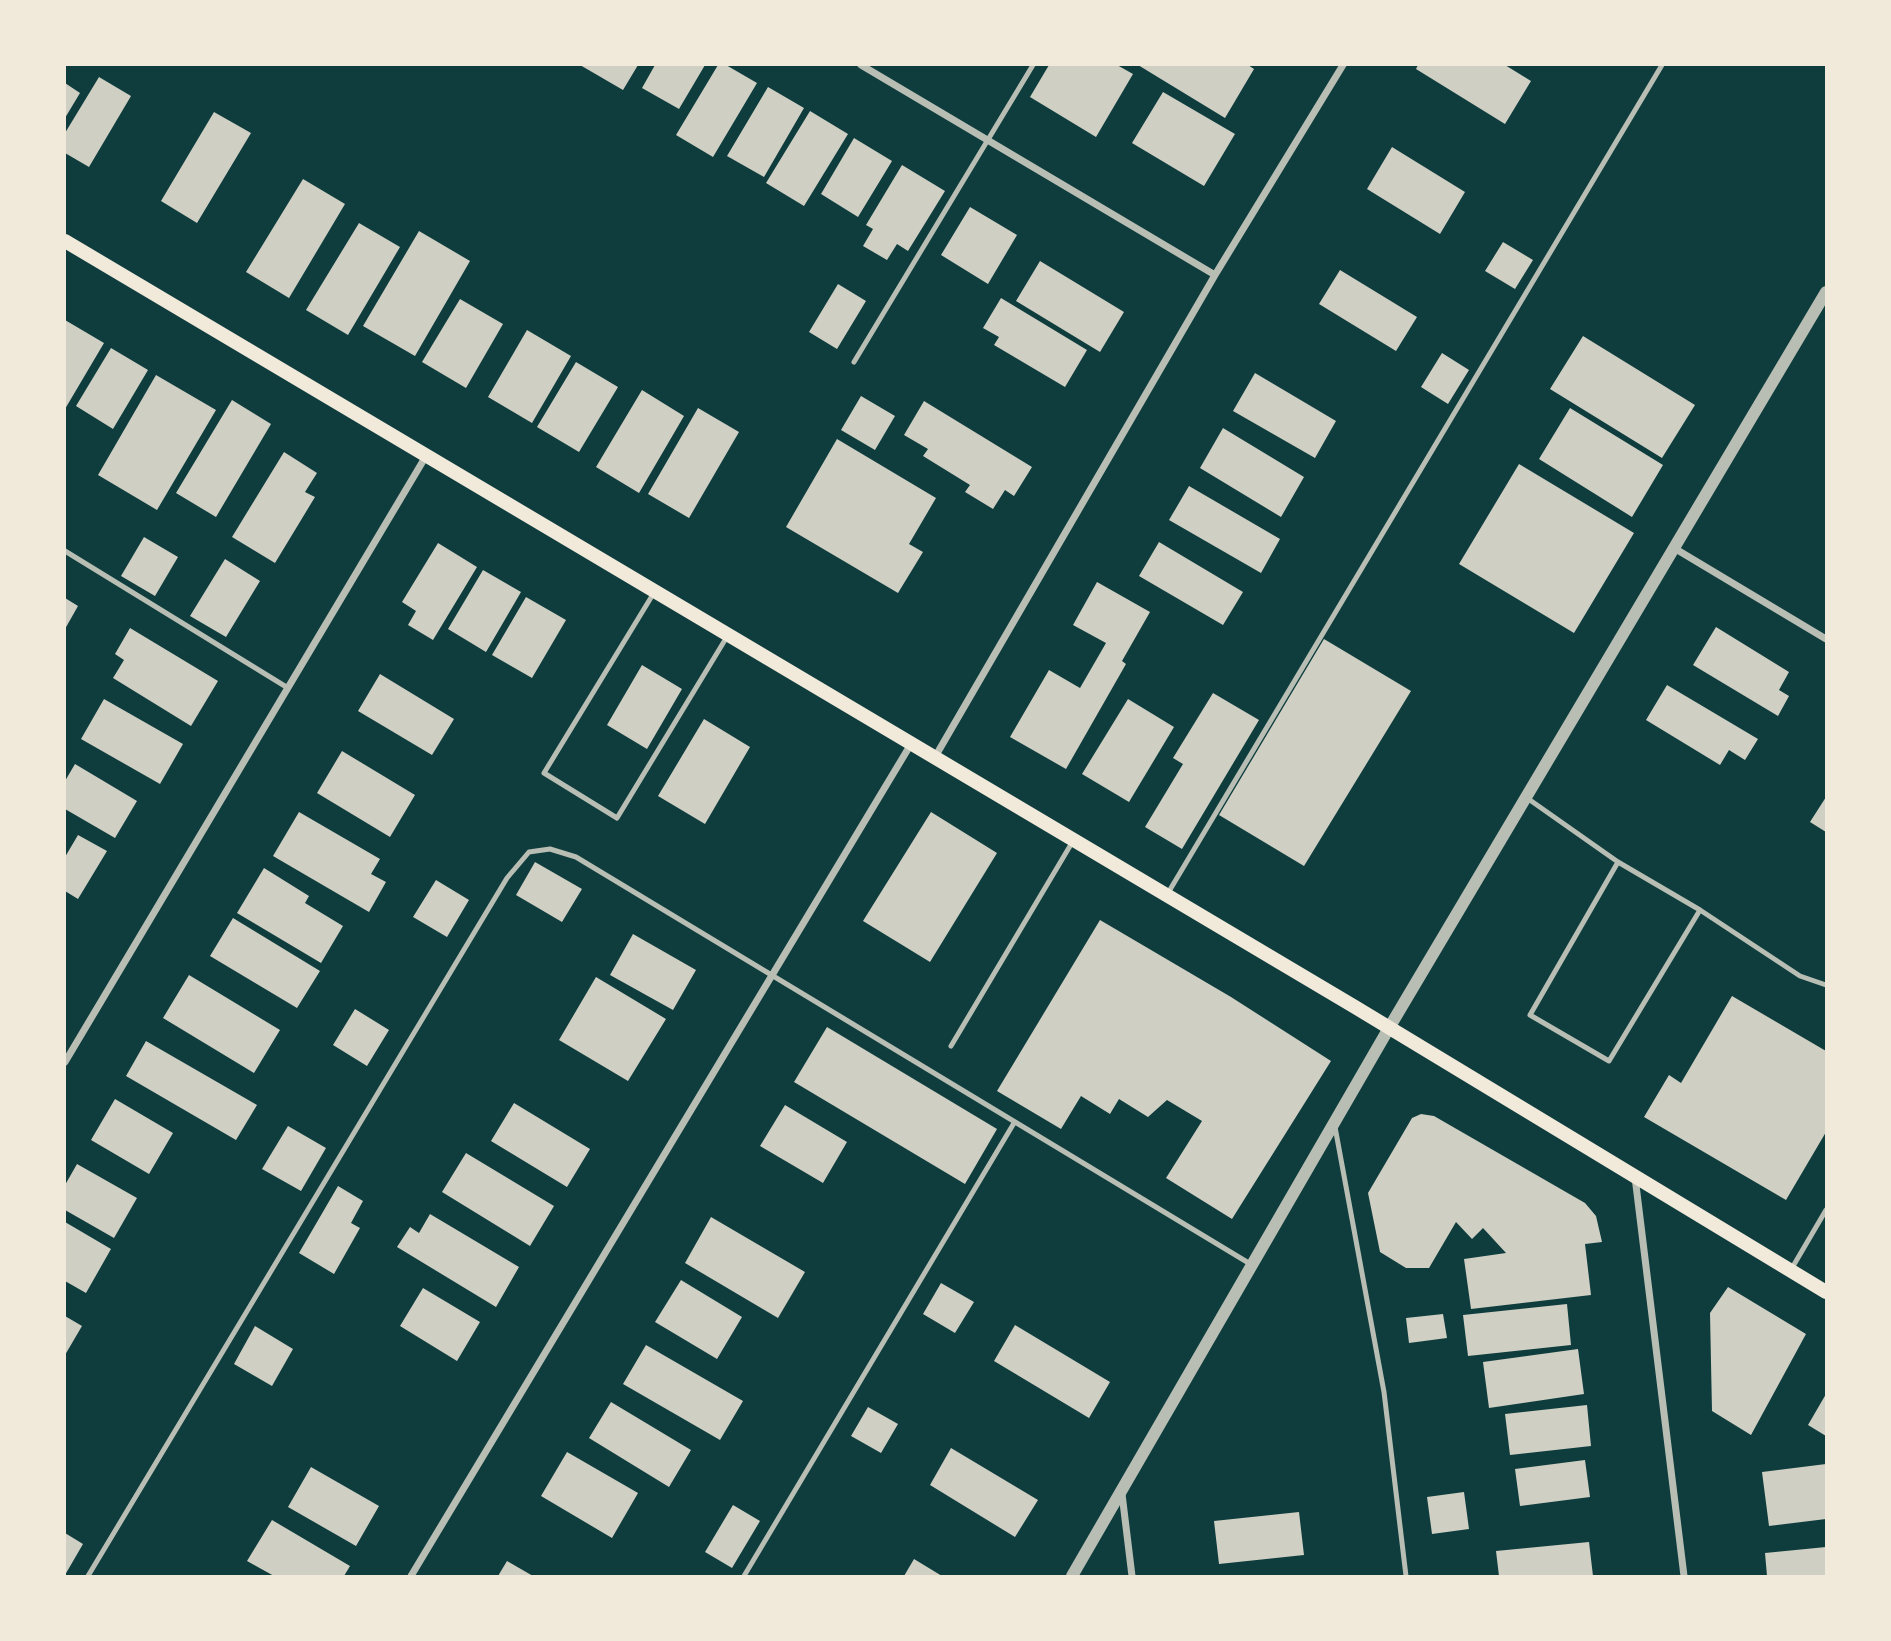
<!DOCTYPE html>
<html>
<head>
<meta charset="utf-8">
<style>
  body { margin:0 }
  #map { position:relative; width:1891px; height:1641px; overflow:hidden; background:#0f3d3e; font-family:Inter,sans-serif }
  canvas { display:block }
  .frame { position:absolute; inset:0; border:66px solid #f1e9da; pointer-events:none }
</style>
</head>
<body>
<div id="map">
<canvas width="1891" height="1641"></canvas>
<div class="frame"></div>
</div>
<script>
const c = document.querySelector('canvas').getContext('2d');
c.lineJoin = 'round';
function fill(path, color) { c.fillStyle = color; c.fill(path, 'evenodd'); }
const shape = rows => new Path2D(rows.map(r => 'M' + r).join(''));
function stroke(path, color, width, dash) { c.strokeStyle = color; c.lineWidth = width; c.lineCap = dash ? 'butt' : 'round'; c.setLineDash(dash || []); c.stroke(path); }
fill(shape([
  [580,65,638,65,623,90],
  [655,65,705,65,679,109,642,88],
  [718,65,726,65,757,83,713,157,676,135],
  [1049,65,1117,65,1133,74,1096,137,1030,97],
  [1138,65,1248,65,1254,69,1225,118],
  [1418,65,1505,65,1531,81,1505,124,1416,69],
  [99,77,131,96,89,167,65,153,65,133],
  [65,83,80,93,65,118],
  [768,87,804,108,764,177,727,156],
  [1163,92,1235,134,1204,186,1132,143],
  [810,111,848,134,804,206,766,183],
  [214,112,251,133,197,223,161,201],
  [854,138,892,161,858,217,821,194],
  [1392,147,1465,192,1440,234,1367,189],
  [902,165,945,191,908,251,897,244,887,260,863,246,873,229,866,225],
  [303,179,345,204,289,298,246,272],
  [970,207,1017,235,988,284,941,255],
  [359,223,400,247,348,335,306,310],
  [419,231,470,261,415,356,363,326],
  [1503,242,1533,260,1515,289,1485,271],
  [1040,261,1124,312,1100,352,1016,301],
  [1340,270,1417,317,1396,351,1319,304],
  [838,284,866,301,837,349,809,332],
  [1001,298,1087,350,1065,387,994,345,999,337,983,328],
  [460,299,503,324,466,388,422,362],
  [65,320,104,343,65,409],
  [527,330,571,356,532,423,488,397],
  [1583,336,1695,405,1662,458,1550,389],
  [111,348,148,370,113,429,76,406],
  [1442,353,1469,370,1448,404,1421,387],
  [576,362,618,387,579,452,537,427],
  [1255,373,1336,421,1315,458,1233,411],
  [156,375,216,410,157,510,98,475],
  [642,390,684,416,639,493,596,467],
  [861,396,895,416,875,450,841,430],
  [232,400,271,424,216,517,176,493],
  [924,401,1032,467,1014,496,1005,490,993,509,965,492,970,485,923,456,928,449,904,435],
  [698,408,739,432,689,518,648,494],
  [1570,408,1663,465,1632,517,1539,459],
  [1223,428,1304,477,1281,517,1200,468],
  [837,439,936,498,909,544,923,552,898,593,786,527],
  [284,452,317,473,305,492,315,497,275,563,232,537],
  [1519,464,1634,533,1574,633,1459,564],
  [1189,486,1280,539,1261,573,1169,520],
  [144,537,178,557,155,596,121,576],
  [1159,542,1243,592,1223,625,1139,576],
  [438,543,477,567,433,640,408,625,416,611,402,602],
  [225,559,260,581,226,637,190,616],
  [483,570,521,592,486,652,448,629],
  [1097,582,1150,612,1122,661,1126,664,1066,769,1010,737,1049,670,1080,688,1106,643,1073,625],
  [526,597,566,620,532,678,492,655],
  [65,598,78,606,65,629],
  [1716,627,1789,672,1779,690,1789,696,1778,716,1693,665],
  [130,628,218,681,191,726,113,678,124,660,115,654],
  [1324,639,1411,691,1304,866,1219,815],
  [642,665,682,689,647,749,607,725],
  [380,674,454,719,432,755,358,711],
  [1667,685,1758,739,1745,760,1729,750,1720,765,1646,720],
  [1213,693,1259,720,1182,849,1145,827,1183,764,1173,758],
  [104,699,183,744,160,784,81,739],
  [1128,699,1174,727,1129,802,1082,774],
  [704,719,750,747,705,824,658,796],
  [342,751,415,795,390,837,317,793],
  [75,764,137,801,115,838,65,809,65,781],
  [1826,797,1826,832,1810,822],
  [299,812,380,859,371,874,386,882,369,912,273,856],
  [931,812,997,853,930,962,863,921],
  [78,835,107,851,78,899,65,891,65,857],
  [535,862,582,889,562,922,516,895],
  [264,868,309,896,305,903,343,926,321,963,237,913],
  [436,880,469,900,447,937,413,917],
  [233,918,320,971,297,1008,210,956],
  [1100,920,1231,997,1331,1061,1232,1219,1166,1178,1202,1121,1167,1100,1148,1117,1119,1099,1110,1114,1081,1096,1061,1129,997,1091],
  [633,934,696,970,673,1010,610,975],
  [189,975,280,1030,254,1073,163,1018],
  [596,977,666,1019,628,1081,559,1040],
  [1732,996,1826,1051,1826,1132,1786,1200,1644,1117,1669,1075,1681,1083],
  [355,1009,389,1030,367,1066,333,1045],
  [827,1027,997,1129,965,1184,794,1082],
  [146,1041,257,1105,236,1140,126,1076],
  [115,1099,173,1133,149,1174,91,1140],
  [514,1103,590,1149,567,1187,491,1141],
  [785,1105,847,1142,823,1183,760,1146],
  [1421,1114,1434,1116,1585,1203,1596,1216,1602,1242,1585,1244,1591,1295,1471,1309,1464,1259,1506,1253,1483,1228,1472,1239,1456,1222,1429,1268,1406,1268,1380,1252,1368,1193,1412,1118],
  [288,1126,326,1148,301,1191,262,1169],
  [466,1153,554,1206,530,1246,442,1192],
  [77,1164,137,1198,114,1238,65,1210,65,1185],
  [338,1186,363,1201,351,1223,360,1228,334,1274,299,1253],
  [430,1214,519,1267,496,1307,397,1247,410,1227,419,1233],
  [711,1217,805,1272,778,1318,685,1263],
  [65,1222,111,1249,86,1293,65,1281],
  [681,1280,742,1317,717,1359,655,1322],
  [941,1283,974,1302,955,1333,923,1314],
  [1728,1287,1806,1334,1751,1435,1712,1411,1710,1313],
  [423,1288,480,1322,457,1361,400,1326],
  [1567,1304,1571,1345,1468,1356,1463,1315],
  [1443,1314,1447,1338,1409,1343,1406,1318],
  [65,1316,82,1326,65,1355],
  [1015,1325,1110,1382,1089,1418,994,1361],
  [255,1326,293,1349,272,1386,234,1364],
  [646,1345,743,1401,720,1440,623,1384],
  [1578,1349,1584,1394,1489,1408,1483,1362],
  [1826,1394,1826,1436,1808,1425],
  [611,1402,691,1450,669,1487,589,1438],
  [1587,1405,1591,1446,1510,1455,1505,1414],
  [868,1407,898,1424,881,1453,851,1436],
  [951,1448,1038,1500,1015,1537,930,1485],
  [567,1452,638,1493,612,1538,541,1496],
  [1585,1460,1590,1497,1520,1506,1515,1469],
  [1826,1464,1826,1519,1769,1526,1762,1472],
  [311,1467,379,1506,356,1546,288,1507],
  [1464,1492,1469,1529,1432,1534,1427,1497],
  [733,1505,760,1521,732,1568,705,1552],
  [1299,1512,1304,1555,1219,1564,1214,1521],
  [272,1520,350,1566,344,1576,274,1576,247,1561],
  [65,1533,83,1544,65,1575],
  [1589,1542,1593,1576,1499,1576,1496,1551],
  [1826,1547,1826,1576,1767,1576,1765,1553],
  [914,1559,942,1576,904,1576],
  [507,1561,533,1576,498,1576]
]), '#cfcfc3');
stroke(shape([
  [854,362,1033,65],
  [65,551,288,688],
  [655,591,544,773,617,818,728,635],
  [1527,798,1618,862,1700,910,1800,976,1826,985],
  [1618,862,1530,1015,1609,1061,1700,910],
  [1168,893,1662,65],
  [951,1046,1073,841],
  [1335,1127,1384,1392,1406,1576],
  [1792,1268,1826,1210],
  [88,1576,507,878,529,852,550,849,576,857,1252,1265],
  [744,1576,1014,1123]
]), '#b8beb3', 5);
stroke(shape([
  [861,65,1215,275],
  [1674,548,1826,639],
  [935,757,1215,275,1343,65],
  [65,1062,426,456],
  [1635,1177,1684,1576],
  [1122,1494,1132,1576],
  [411,1576,911,744]
]), '#b8beb3', 7);
stroke(shape([
  [1072,1576,1389,1028,1826,292]
]), '#b8beb3', 12);
stroke(shape([
  [65,241,1355,1007,1826,1292]
]), '#f1e9da', 14);
</script>
</body>
</html>
